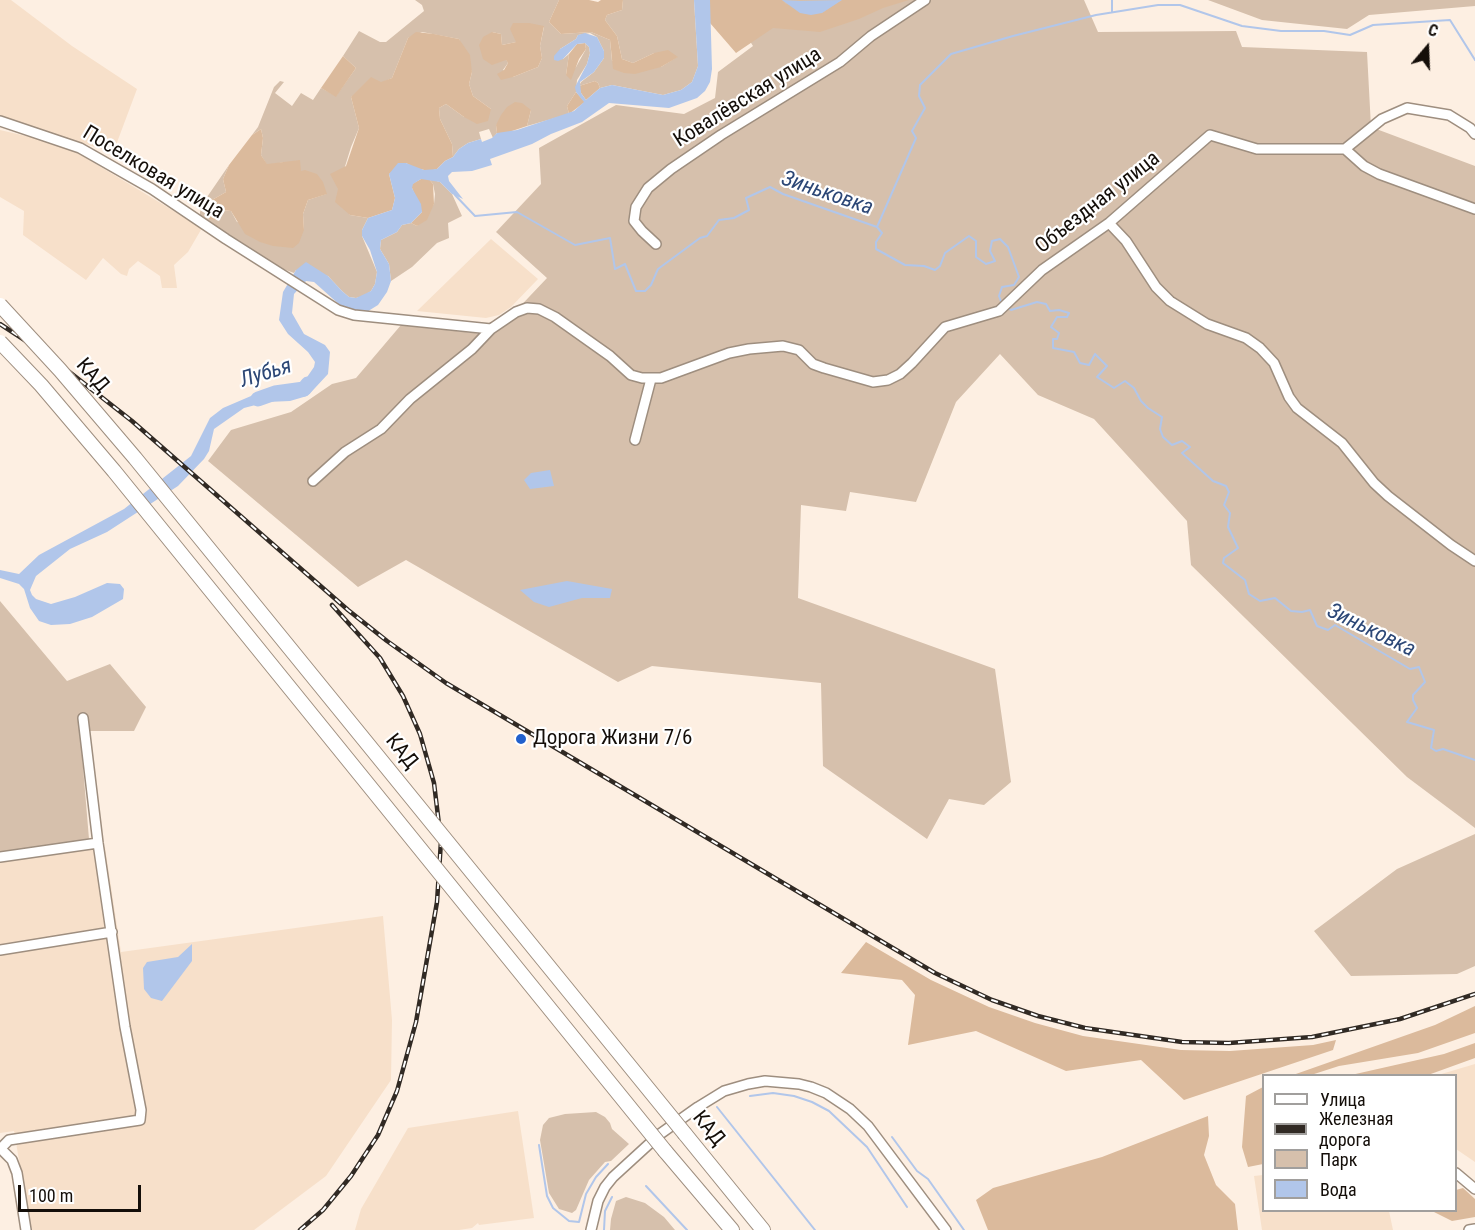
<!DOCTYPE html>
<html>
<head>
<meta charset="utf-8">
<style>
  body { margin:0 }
  #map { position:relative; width:1475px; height:1230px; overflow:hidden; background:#fdefe2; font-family:"Roboto Condensed",sans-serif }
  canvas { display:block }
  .legend { position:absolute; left:1262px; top:1074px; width:195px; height:138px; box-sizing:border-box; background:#fff; border:2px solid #a19f9d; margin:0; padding:8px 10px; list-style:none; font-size:18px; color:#140e09 }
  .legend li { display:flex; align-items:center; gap:12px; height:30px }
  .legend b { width:30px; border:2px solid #a19f9d }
  .north { position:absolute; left:1397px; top:18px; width:60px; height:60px; -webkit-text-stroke:4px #fff; paint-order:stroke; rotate:19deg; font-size:16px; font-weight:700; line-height:24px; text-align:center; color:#140e09 }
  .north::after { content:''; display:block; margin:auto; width:21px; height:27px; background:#140e09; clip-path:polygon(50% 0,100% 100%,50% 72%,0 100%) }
  .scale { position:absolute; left:18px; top:1185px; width:123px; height:27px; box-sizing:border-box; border:3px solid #140e09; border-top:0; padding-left:8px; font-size:18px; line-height:21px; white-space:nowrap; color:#140e09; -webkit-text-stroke:4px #fff; paint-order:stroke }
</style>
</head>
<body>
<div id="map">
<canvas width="1475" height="1230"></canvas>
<ul class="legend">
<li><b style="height:8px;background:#fff"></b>Улица</li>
<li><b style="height:8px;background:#312a24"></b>Железная дорога</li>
<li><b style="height:16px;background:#d6c0ac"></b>Парк</li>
<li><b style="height:16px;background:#b1c6ea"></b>Вода</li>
</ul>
<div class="north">С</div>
<div class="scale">100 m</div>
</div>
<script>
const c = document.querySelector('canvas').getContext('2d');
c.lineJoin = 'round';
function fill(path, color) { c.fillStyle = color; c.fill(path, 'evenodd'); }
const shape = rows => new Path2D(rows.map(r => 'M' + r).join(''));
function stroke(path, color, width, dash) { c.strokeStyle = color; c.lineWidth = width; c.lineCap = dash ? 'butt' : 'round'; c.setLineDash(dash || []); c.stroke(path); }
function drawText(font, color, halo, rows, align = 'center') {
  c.font = font + ' "Roboto Condensed",sans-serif'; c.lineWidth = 4.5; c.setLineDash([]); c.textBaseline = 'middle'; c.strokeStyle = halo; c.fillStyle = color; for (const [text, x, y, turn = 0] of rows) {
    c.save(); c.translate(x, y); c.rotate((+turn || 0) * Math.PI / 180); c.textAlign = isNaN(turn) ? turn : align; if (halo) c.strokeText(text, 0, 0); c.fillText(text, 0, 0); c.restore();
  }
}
fill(shape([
  [0,0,11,0,72,46,137,89,113,153,0,116],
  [0,130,52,142,76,152,202,228,188,252,174,265,177,288,162,288,160,276,138,261,129,269,127,276,121,274,103,258,86,280,23,235,24,211,0,197],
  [491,239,538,279,511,307,499,315,486,318,417,311],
  [105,847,121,952,383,916,392,1020,391,1080,326,1176,254,1230,31,1230,14,1131,0,1133,0,862],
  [1475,1064,1475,1162,1456,1149,1456,1076,1438,1075],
  [518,1111,534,1218,479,1225,478,1223,472,1228,459,1230,355,1230,361,1209,408,1128],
  [1263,1175,1264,1210,1389,1211,1393,1230,1262,1230,1254,1176]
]), '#f7e0ca');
fill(shape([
  [415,0,559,0,549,22,561,34,591,32,610,40,612,61,661,67,677,57,654,53,633,63,622,59,617,36,605,20,607,15,622,10,623,0,694,0,698,66,692,82,681,90,663,95,612,85,600,88,598,83,595,81,579,86,581,82,594,72,604,58,604,51,597,37,590,33,578,35,576,39,560,49,563,59,569,54,566,75,576,67,586,49,585,43,589,47,590,53,587,64,577,80,576,92,567,106,569,114,527,126,531,110,496,125,497,133,493,138,489,129,479,132,481,139,468,143,459,149,453,157,452,144,440,119,439,108,446,104,464,117,491,109,473,96,469,84,472,72,459,39,422,32,408,38,392,78,351,97,359,128,351,147,338,189,350,215,368,218,362,230,362,236,377,272,375,284,371,291,364,296,356,298,349,297,342,291,328,276,296,270,294,273,283,269,276,269,200,218,200,212,205,200,229,165,223,179,226,192,212,200,223,210,231,211,237,222,304,230,303,214,308,200,326,194,301,171,285,162,267,165,261,155,263,138,261,129,252,135,258,127,274,87,280,81,284,82,275,93,292,106,301,93,313,100,321,88,336,96,356,68,343,56,359,31,380,42,386,42,424,11,422,5],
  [544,27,540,46,542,58,538,67,513,77,503,70,508,63,492,32,501,34,502,45,516,42],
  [724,0,1084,0,1098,32,1236,31,1242,47,1367,52,1371,127,1475,166,1475,828,1407,777,1191,565,1187,521,1094,419,1038,395,1000,354,956,402,916,502,850,492,846,511,801,505,798,598,995,669,1011,782,984,805,949,799,927,839,823,766,821,683,652,666,618,682,406,560,358,587,208,461,231,430,291,412,332,384,356,378,401,325,493,335,547,278,496,232,541,184,539,148,616,105,684,114,715,98,718,72,753,46],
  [1208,0,1475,0,1475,6,1369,15,1347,29,1262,20],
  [429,179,440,182,452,194,462,216,448,223,449,238,437,243,412,267,391,281,389,264,380,249,381,240,397,232,402,225,411,223,417,226,434,204,435,194,433,184],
  [0,601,67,681,110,664,146,707,134,731,80,731,89,839,0,853],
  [1475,834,1475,966,1457,974,1351,976,1314,931,1397,869],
  [596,1112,605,1117,610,1123,612,1129,629,1144,611,1161,605,1162,589,1180,576,1210,572,1213,559,1209,549,1193,540,1140,543,1125,549,1118,565,1114],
  [626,1197,645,1203,664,1217,675,1230,610,1230,611,1219,616,1201]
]), '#d6c0ac');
fill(shape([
  [559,0,589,0,598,2,601,0,623,0,622,10,607,15,605,20,617,36,622,59,633,63,654,53,668,50,678,57,661,67,635,74,624,73,613,69,610,40,591,32,561,34,549,22],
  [710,0,782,0,786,4,822,13,842,0,909,0,883,8,859,19,820,32,773,28,736,53,710,23],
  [513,23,529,23,544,26,540,46,542,58,538,67,513,77,501,80,497,74,504,70,508,63,506,60,492,65,483,59,479,45,483,37,492,32,501,34,502,45,516,42,510,29],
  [416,32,434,34,459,39,470,55,472,72,469,84,473,96,491,109,488,121,477,124,464,117,446,104,439,108,440,119,452,144,453,157,445,161,437,169,429,171,415,168,406,163,389,174,395,198,392,210,368,218,350,215,335,202,338,189,330,174,346,166,359,128,351,97,371,77,381,82,392,78,408,38],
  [585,43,586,49,579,59,571,80,566,75,569,54,577,44],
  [343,56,356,68,336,97,321,88],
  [595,81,598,83,600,88,586,100,581,93,579,86],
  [576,92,585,102,569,114,567,106],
  [515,102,522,103,531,110,527,126,506,133,497,133,496,125,501,115,507,107],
  [261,129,263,138,261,155,267,164,300,160,301,171,305,170,317,174,323,182,327,194,308,200,303,214,304,230,299,243,293,248,273,246,260,242,245,234,231,211,223,210,216,220,209,219,212,200,226,192,223,179,229,165,252,135],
  [421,179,429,179,433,184,434,204,427,220,417,226,411,223,422,212,412,188,412,184],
  [866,942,931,980,989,1007,1035,1023,1083,1036,1181,1050,1230,1051,1313,1045,1336,1040,1333,1050,1184,1100,1141,1060,1066,1071,976,1031,908,1045,915,995,902,980,841,973],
  [1475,1006,1475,1033,1418,1053,1339,1066,1311,1075,1293,1075,1435,1025],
  [1475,1043,1475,1058,1428,1075,1351,1075,1444,1054],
  [1263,1087,1263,1164,1248,1167,1242,1147,1246,1096],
  [1208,1116,1209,1136,1204,1155,1216,1185,1235,1204,1238,1230,988,1230,976,1200,993,1188,1102,1157],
  [1463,1188,1475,1199,1475,1217,1452,1221,1434,1212,1433,1211,1456,1210,1456,1190]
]), '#dbba9c');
fill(shape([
  [694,0,710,0,712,69,710,82,705,91,697,98,669,108,609,103,582,122,551,134,532,144,490,159,492,165,472,171,452,172,448,176,449,181,463,199,452,194,440,182,421,179,413,184,412,188,421,204,422,212,411,223,402,225,397,232,381,240,380,249,389,264,391,281,387,292,378,305,365,313,356,312,341,306,314,282,306,281,294,294,292,313,304,334,325,345,330,352,328,374,315,388,307,396,290,401,267,402,244,408,214,429,209,451,204,459,178,486,107,532,70,549,36,576,30,590,32,595,36,599,51,604,75,597,107,583,120,584,124,589,123,599,92,617,70,624,51,625,39,621,30,608,24,589,19,584,0,578,0,570,19,574,39,555,124,509,191,456,210,418,223,408,258,393,289,392,301,386,314,367,315,362,308,352,288,334,279,320,283,292,296,270,306,262,328,276,342,291,349,297,356,298,371,291,375,284,377,272,370,250,362,236,362,230,368,218,392,210,395,198,389,174,398,163,406,163,424,170,437,169,445,161,453,157,459,149,468,143,481,139,482,142,492,138,497,133,517,130,574,111,584,102,576,92,575,87,587,64,590,53,589,47,585,43,577,44,563,59,558,61,554,60,554,56,560,49,576,39,578,35,585,33,597,37,604,51,604,58,594,72,580,82,581,93,586,100,600,88,612,85,663,95,681,90,692,82,698,66],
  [782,0,800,1,842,0,822,13,811,15,800,13],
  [550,470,554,486,530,489,524,480,531,473],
  [567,581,612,589,610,598,582,598,549,607,534,602,520,590],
  [192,944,192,961,162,1001,151,998,144,989,143,968,147,962,178,957]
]), '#b1c6ea');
stroke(shape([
  [1112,12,1112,0],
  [455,195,475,216,517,212,575,245,610,238,615,269,625,264,636,291,645,291,651,285,658,269,700,238,707,236,719,220,734,218,749,210,746,198,770,187,783,194,877,227,882,233,876,242,876,249,905,265,924,266,935,270,940,266,945,253,969,236,976,241,976,257,986,264,995,261,990,251,992,241,1000,239,1008,247,1019,277,1014,285,1002,287,999,296,1002,304],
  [877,227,916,138,912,131,925,108,919,96,920,85,951,54,1013,36,1096,15,1158,5,1180,5,1242,26,1281,31,1324,31,1350,35,1373,25,1450,20,1475,60],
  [1006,307,1011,310,1037,302,1046,304,1050,311,1059,310,1069,313,1067,317,1057,317,1051,327,1059,333,1057,339,1053,339,1053,348,1074,352,1080,363,1089,365,1095,354,1107,366,1097,377,1114,388,1125,381,1134,388,1141,401,1148,408,1162,417,1160,429,1163,437,1172,445,1182,441,1190,447,1182,453,1213,481,1226,486,1229,492,1224,505,1230,513,1228,527,1238,548,1224,558,1223,563,1245,580,1249,594,1260,601,1275,598,1291,611,1302,612,1310,610,1317,626,1328,630,1335,625,1410,669,1419,667,1425,682,1413,695,1413,700,1417,708,1407,722,1434,730,1431,748,1436,751,1443,749,1475,760],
  [750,1096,773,1093,794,1096,812,1102,829,1111,867,1147,907,1207],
  [717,1107,815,1230],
  [892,1137,917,1171,928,1179,964,1230],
  [539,1145,547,1196,553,1208,569,1221,579,1222,586,1194,596,1177,608,1164],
  [646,1186,687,1230],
  [604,1230,605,1211,612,1197]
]), '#b1c6ea', 2);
stroke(shape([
  [258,399,275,393,304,389,308,384]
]), '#b1c6ea', 15);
const minor = shape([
  [0,121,80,148,152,189,226,239,338,310,354,315,491,329],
  [1345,149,1364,166,1379,174,1475,209],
  [1109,223,1126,241,1156,287,1170,301,1207,324,1246,338,1260,348,1274,363,1289,397,1297,408,1342,443,1374,483,1388,496,1451,545,1475,561],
  [656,244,642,231,634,221,636,207,648,188,671,169,721,135,840,62,871,36,925,0],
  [635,440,651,379],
  [313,481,345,452,381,429,410,399,472,349,491,329,516,312,527,308,539,309,555,317,610,356,631,375,642,378,661,378,729,353,749,349,783,346,799,350,813,364,824,368,873,382,888,380,900,374,912,363,945,327,999,311,1042,270,1109,223,1210,135,1257,149,1345,149,1382,119,1407,108,1449,115,1470,128,1475,134],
  [0,857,98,843],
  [0,950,112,932],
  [0,1148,12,1160,17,1173,26,1230],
  [1,1148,9,1140,140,1120,141,1110,125,1027,98,843,83,718],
  [1456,1173,1475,1189],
  [591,1230,598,1201,605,1187,613,1177,660,1134,698,1107,724,1091,748,1084,765,1081,799,1084,811,1087,826,1093,850,1109,868,1126,946,1230],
  [1469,1230,1475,1229]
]);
const highway = shape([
  [685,1134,763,1230],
  [665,1151,732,1230]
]);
stroke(minor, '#9e8e7f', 12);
stroke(highway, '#9e8e7f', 16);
stroke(minor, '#fff', 9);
stroke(highway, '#fff', 14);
const rail = shape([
  [0,312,33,335],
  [0,324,49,356,132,421,348,610,387,641,446,683,935,973,992,1000,1038,1016,1085,1028,1182,1042,1229,1043,1312,1037,1400,1019,1475,994],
  [300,1230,323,1210,351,1176,378,1135,397,1091,416,1022,437,902,441,841,434,783,420,734,403,696,380,658,332,605]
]);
stroke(rail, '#312a24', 4.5);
stroke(rail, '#fff', 2, [7]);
const highwayBridge = shape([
  [0,305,60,370,135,458,685,1134],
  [0,342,41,385,114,471,665,1151]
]);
stroke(highwayBridge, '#9e8e7f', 16, []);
stroke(highwayBridge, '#fff', 14);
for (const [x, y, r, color] of [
  [521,739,6,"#2160cd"]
]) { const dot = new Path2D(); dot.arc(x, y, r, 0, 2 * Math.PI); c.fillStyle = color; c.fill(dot); stroke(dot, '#fff', 2); }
drawText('21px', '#140e09', '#fff', [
  ["Ковалёвская улица",748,98,-32],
  ["Поселковая улица",153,173,31],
  ["Объездная улица",1098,203,-38],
  ["КАД",92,376,49],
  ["КАД",401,752,51],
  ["КАД",708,1129,51]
]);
drawText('21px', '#140e09', '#fff', [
  ["Дорога Жизни 7/6",533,739]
], 'left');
drawText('italic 22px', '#2c4776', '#fff', [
  ["Зиньковка",827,194,19],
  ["Лубья",266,374,-17],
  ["Зиньковка",1371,631,26]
]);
</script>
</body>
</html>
